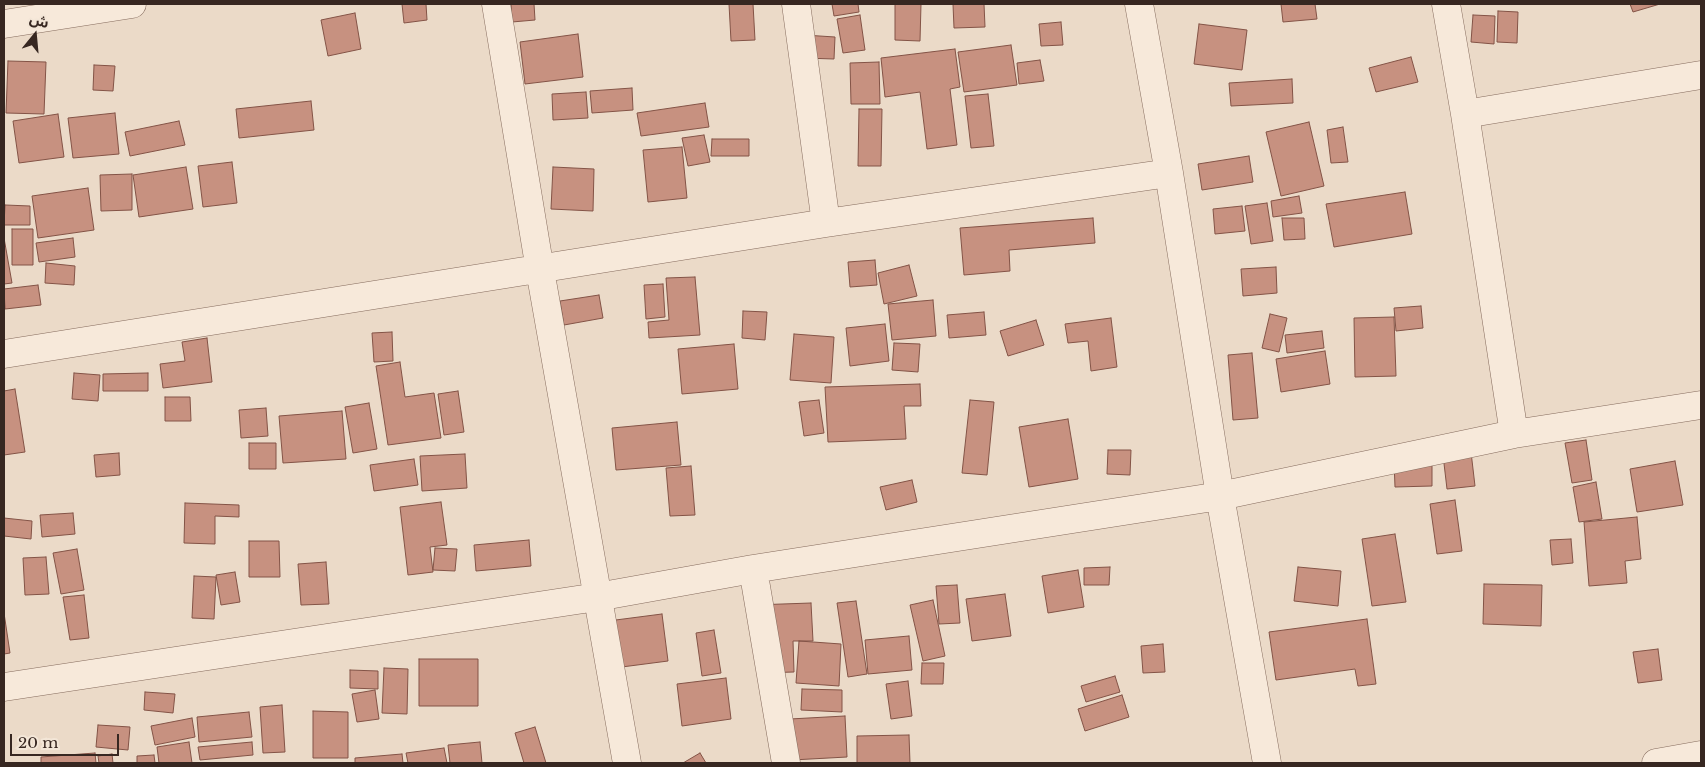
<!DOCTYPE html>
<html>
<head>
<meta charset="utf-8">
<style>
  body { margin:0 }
  #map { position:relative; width:1705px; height:767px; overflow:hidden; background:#ebdac8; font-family:"Libre Baskerville","Noto Sans Arabic",serif }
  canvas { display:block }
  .frame { position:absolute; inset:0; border:5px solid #372721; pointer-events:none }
  .north { position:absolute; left:10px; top:10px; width:50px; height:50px; -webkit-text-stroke:4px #f3e6d7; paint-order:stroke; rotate:17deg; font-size:14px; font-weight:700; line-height:20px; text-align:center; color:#372721 }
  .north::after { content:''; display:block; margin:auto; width:18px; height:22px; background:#372721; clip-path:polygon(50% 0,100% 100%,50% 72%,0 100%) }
  .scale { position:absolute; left:10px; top:734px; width:109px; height:22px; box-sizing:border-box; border:2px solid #372721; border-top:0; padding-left:6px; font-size:15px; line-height:18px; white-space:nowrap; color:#372721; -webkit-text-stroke:4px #f3e6d7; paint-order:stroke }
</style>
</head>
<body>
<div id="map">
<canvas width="1705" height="767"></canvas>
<div class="frame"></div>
<div class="north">ش</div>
<div class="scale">20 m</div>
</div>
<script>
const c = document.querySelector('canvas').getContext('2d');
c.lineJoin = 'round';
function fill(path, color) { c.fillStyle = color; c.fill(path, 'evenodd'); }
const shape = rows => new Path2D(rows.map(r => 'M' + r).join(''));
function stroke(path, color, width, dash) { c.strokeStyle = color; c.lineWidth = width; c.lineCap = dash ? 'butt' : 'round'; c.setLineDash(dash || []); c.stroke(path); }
const building = shape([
  [402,4,426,4,427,20,404,23,402,4],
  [511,4,534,4,535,20,512,22,511,4],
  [729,4,753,4,755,40,731,41,729,4],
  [832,4,858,4,859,12,834,16,832,4],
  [895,4,921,4,920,41,895,40,895,4],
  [953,4,984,4,985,27,954,28,953,4],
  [1281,4,1315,4,1317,19,1283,22,1281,4],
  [1630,4,1660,4,1633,12,1630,4],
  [1498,11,1518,12,1517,43,1497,42,1498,11],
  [355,13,361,49,328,56,321,20,355,13],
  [860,15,865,50,843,53,837,19,860,15],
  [1473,15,1495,16,1494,44,1471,42,1473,15],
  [1061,22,1063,45,1041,46,1039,24,1061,22],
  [1199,24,1247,30,1242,70,1194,64,1199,24],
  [578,34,583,77,525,84,520,42,578,34],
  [804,35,835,37,834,59,803,58,804,35],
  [1011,45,1017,85,964,92,958,52,1011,45],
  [955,49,960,87,950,89,957,145,927,149,920,92,885,97,881,58,955,49],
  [1411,57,1418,82,1376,92,1369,68,1411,57],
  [1040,60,1044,81,1019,84,1017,63,1040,60],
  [8,61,46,62,44,114,6,113,8,61],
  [879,62,880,104,851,104,850,63,879,62],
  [94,65,115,66,113,91,93,90,94,65],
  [1292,79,1293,103,1231,106,1229,83,1292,79],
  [632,88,633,110,592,113,590,91,632,88],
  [586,92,588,118,553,120,552,94,586,92],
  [988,94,994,146,971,148,965,96,988,94],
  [311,101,314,130,239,138,236,109,311,101],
  [705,103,709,127,641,136,637,113,705,103],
  [859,109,882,109,881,166,858,166,859,109],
  [115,113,119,154,73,158,68,118,115,113],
  [58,114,64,157,19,163,13,121,58,114],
  [179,121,185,145,130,156,125,132,179,121],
  [1309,122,1324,186,1281,196,1266,132,1309,122],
  [1343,127,1348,162,1331,163,1327,130,1343,127],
  [704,135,710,162,688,166,682,138,704,135],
  [712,139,749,139,749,156,711,156,712,139],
  [682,147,687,198,648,202,643,150,682,147],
  [1249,156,1253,182,1202,190,1198,164,1249,156],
  [232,162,237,203,203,207,198,166,232,162],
  [186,167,193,209,139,217,133,175,186,167],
  [553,167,594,169,593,211,551,209,553,167],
  [132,174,132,210,101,211,100,175,132,174],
  [88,188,94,230,38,238,32,196,88,188],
  [1405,192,1412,234,1334,247,1326,204,1405,192],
  [1299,196,1302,213,1273,217,1271,201,1299,196],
  [1267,203,1273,241,1251,244,1245,206,1267,203],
  [5,205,30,206,30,225,4,225,5,205],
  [1242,206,1245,231,1215,234,1213,209,1242,206],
  [1093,218,1095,243,1009,250,1010,271,964,275,960,228,1093,218],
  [1282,218,1304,218,1305,239,1284,240,1282,218],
  [12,229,33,229,33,265,12,265,12,229],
  [4,238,12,283,4,284,4,238],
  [73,238,75,257,39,262,36,243,73,238],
  [875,260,877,285,850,287,848,262,875,260],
  [46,263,75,266,74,285,45,283,46,263],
  [909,265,917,296,884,304,878,273,909,265],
  [1276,267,1277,293,1243,296,1241,269,1276,267],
  [695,277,700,335,649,338,648,322,669,320,666,278,695,277],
  [663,284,665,317,646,319,644,285,663,284],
  [38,285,41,305,5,309,4,289,38,285],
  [599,295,603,318,564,325,560,301,599,295],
  [933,300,936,336,892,340,888,304,933,300],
  [1421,306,1423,328,1396,331,1394,308,1421,306],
  [743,311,767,312,765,340,742,338,743,311],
  [984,312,986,335,949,338,947,315,984,312],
  [1270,314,1287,318,1279,352,1262,348,1270,314],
  [1394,317,1396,376,1355,377,1354,318,1394,317],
  [1111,318,1117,367,1091,371,1088,341,1068,343,1065,324,1111,318],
  [1036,320,1044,345,1008,356,1000,331,1036,320],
  [885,324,889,361,850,366,846,328,885,324],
  [1322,331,1324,348,1287,353,1285,335,1322,331],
  [392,332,393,361,374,362,372,333,392,332],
  [794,334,834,337,831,383,790,380,794,334],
  [207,338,212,382,163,388,160,364,185,361,182,342,207,338],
  [894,343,920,344,918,372,892,370,894,343],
  [734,344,738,389,682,394,678,349,734,344],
  [1325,351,1330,384,1281,392,1276,359,1325,351],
  [1252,353,1258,418,1233,420,1228,355,1252,353],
  [400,362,405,397,434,393,441,438,388,445,376,366,400,362],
  [74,373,100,375,98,401,72,399,74,373],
  [148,373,148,391,103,391,103,374,148,373],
  [920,384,921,406,904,406,906,439,828,442,825,387,920,384],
  [15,389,25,452,4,455,4,391,15,389],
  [458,391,464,432,444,435,438,394,458,391],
  [165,397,190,397,191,421,165,421,165,397],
  [819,400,824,433,804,436,799,402,819,400],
  [970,400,994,402,987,475,962,473,970,400],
  [369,403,377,449,353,453,345,407,369,403],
  [266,408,268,436,241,438,239,410,266,408],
  [342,411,346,459,283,463,279,416,342,411],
  [1068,419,1078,479,1029,487,1019,427,1068,419],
  [677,422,681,465,616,470,612,428,677,422],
  [1586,440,1592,480,1572,483,1565,443,1586,440],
  [249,443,276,443,276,469,249,469,249,443],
  [1108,450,1131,450,1130,475,1107,474,1108,450],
  [1471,452,1475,486,1447,489,1443,455,1471,452],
  [119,453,120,475,96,477,94,455,119,453],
  [465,454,467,488,422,491,420,456,465,454],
  [414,459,418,485,374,491,370,465,414,459],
  [1432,460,1432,486,1395,487,1394,461,1432,460],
  [1675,461,1683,505,1637,512,1630,469,1675,461],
  [691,466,695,515,670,516,666,468,691,466],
  [912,480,917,502,886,510,880,487,912,480],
  [1596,482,1602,519,1579,522,1573,487,1596,482],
  [1455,500,1462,551,1437,554,1430,504,1455,500],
  [441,502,447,545,430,547,433,572,408,575,400,507,441,502],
  [185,503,239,505,239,517,215,516,215,544,184,543,185,503],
  [73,513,75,534,42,537,40,515,73,513],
  [1637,517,1641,559,1625,561,1627,583,1589,586,1584,522,1637,517],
  [4,518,32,521,31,539,4,536,4,518],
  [1395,534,1406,602,1372,606,1362,539,1395,534],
  [1571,539,1573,563,1552,565,1550,540,1571,539],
  [529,540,531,566,476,571,474,545,529,540],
  [249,541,279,541,280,577,249,577,249,541],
  [435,548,457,549,455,571,433,570,435,548],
  [77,549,84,590,61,594,53,553,77,549],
  [46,557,49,594,25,595,23,558,46,557],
  [326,562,329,604,301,605,298,564,326,562],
  [1110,567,1109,585,1084,585,1084,568,1110,567],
  [1298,567,1341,571,1338,606,1294,601,1298,567],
  [1078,570,1084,607,1048,613,1042,576,1078,570],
  [235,572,240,602,221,605,216,575,235,572],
  [194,576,216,577,214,619,192,618,194,576],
  [1484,584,1542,585,1541,626,1483,624,1484,584],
  [957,585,960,623,939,624,936,586,957,585],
  [1005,594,1011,636,972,641,966,599,1005,594],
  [84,595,89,638,70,640,63,597,84,595],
  [933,600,945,656,923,661,910,605,933,600],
  [856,601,867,674,848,677,837,603,856,601],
  [811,603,813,641,793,641,794,672,758,673,754,605,811,603],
  [4,613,10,653,4,654,4,613],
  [662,614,668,661,614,668,608,621,662,614],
  [1367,619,1376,684,1358,686,1355,669,1276,680,1269,632,1367,619],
  [714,630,721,673,702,676,696,633,714,630],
  [909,636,912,670,868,674,865,640,909,636],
  [799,641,841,644,839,686,796,683,799,641],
  [1163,644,1165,672,1143,673,1141,646,1163,644],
  [1658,649,1662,680,1638,683,1633,652,1658,649],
  [419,659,478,659,478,706,419,706,419,659],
  [922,663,944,663,943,684,921,684,922,663],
  [384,668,408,669,407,714,382,713,384,668],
  [350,670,378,671,378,689,350,688,350,670],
  [1115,676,1120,692,1086,702,1081,686,1115,676],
  [726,678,731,719,682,726,677,684,726,678],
  [908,681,912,716,891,719,886,684,908,681],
  [802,689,842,690,842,712,801,710,802,689],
  [375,690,379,719,357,722,352,694,375,690],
  [145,692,175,694,173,713,144,710,145,692],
  [1122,695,1129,717,1085,731,1078,709,1122,695],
  [282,705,285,752,263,753,260,707,282,705],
  [313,711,348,712,348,758,313,758,313,711],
  [249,712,252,737,199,742,197,717,249,712],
  [845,716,847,757,792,760,790,719,845,716],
  [192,718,195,737,155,745,151,726,192,718],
  [98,725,130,727,128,750,96,747,98,725],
  [535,727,546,763,524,763,515,733,535,727],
  [909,735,910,763,857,763,857,736,909,735],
  [189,742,192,763,159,763,157,747,189,742],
  [252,742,253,755,200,760,198,747,252,742],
  [480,742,482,763,450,763,448,745,480,742],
  [444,748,447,763,408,763,406,753,444,748],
  [95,753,96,763,41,763,41,757,95,753],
  [700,753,706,763,683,763,700,753],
  [112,754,113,763,99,763,98,756,112,754],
  [402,754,403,763,355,763,355,758,402,754],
  [154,755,155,763,137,763,137,756,154,755]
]);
fill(building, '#c79180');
stroke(building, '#835346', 1);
const minor = shape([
  [496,4,540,270,627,763],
  [796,4,826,223],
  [1139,4,1169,173,1220,496,1267,763],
  [1446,4,1465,114,1514,434],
  [4,24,132,4],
  [1465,114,1701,75],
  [4,354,826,223,1169,173],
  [753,569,786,763],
  [4,687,597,597,753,569,1220,496,1514,434,1701,405],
  [1656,763,1701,755]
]);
stroke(minor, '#866c5e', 29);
stroke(minor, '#f7e9da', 28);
</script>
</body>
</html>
